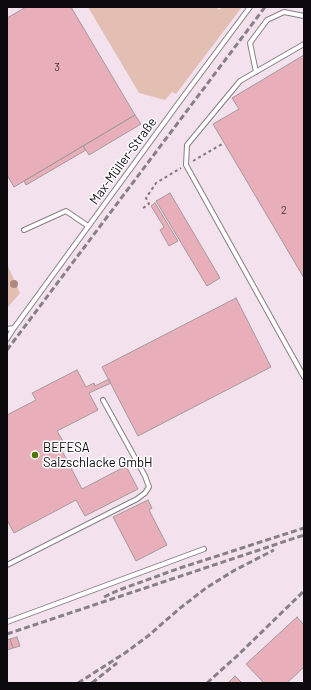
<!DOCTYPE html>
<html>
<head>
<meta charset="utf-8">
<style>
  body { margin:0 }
  #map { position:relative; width:311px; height:690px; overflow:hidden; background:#fbf1f8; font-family:Barlow,sans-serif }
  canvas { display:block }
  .frame { position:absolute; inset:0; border:8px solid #0d0a0d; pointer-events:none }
</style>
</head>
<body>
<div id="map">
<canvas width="311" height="690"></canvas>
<div class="frame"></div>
</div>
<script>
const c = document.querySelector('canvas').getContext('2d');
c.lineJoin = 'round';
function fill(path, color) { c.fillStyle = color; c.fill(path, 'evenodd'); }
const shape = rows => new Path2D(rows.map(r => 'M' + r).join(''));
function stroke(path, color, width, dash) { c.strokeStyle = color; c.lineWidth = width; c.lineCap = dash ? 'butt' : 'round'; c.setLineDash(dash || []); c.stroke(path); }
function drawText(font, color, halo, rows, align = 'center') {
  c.font = font + ' Barlow,sans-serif'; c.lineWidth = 3; c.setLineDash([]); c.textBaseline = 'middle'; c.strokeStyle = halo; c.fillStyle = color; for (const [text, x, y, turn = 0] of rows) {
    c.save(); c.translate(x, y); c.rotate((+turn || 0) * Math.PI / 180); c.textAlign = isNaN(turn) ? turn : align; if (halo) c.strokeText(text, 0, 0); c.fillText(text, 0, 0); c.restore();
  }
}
fill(shape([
  [7,7,304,7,304,683,7,683]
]), '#f3e2ee');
fill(shape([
  [88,7,217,7,218,10,223,7,242,7,176,94,172,92,165,100,139,93],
  [7,264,20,293,15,299,7,308]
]), '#e3beb2');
const building = shape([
  [26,7,71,7,135,115,14,187,7,175,7,18,26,7],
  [304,55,304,278,213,124,239,109,232,98,304,55],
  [135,115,141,124,89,155,83,146,135,115],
  [83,146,86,150,26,185,24,181,83,146],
  [170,193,220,278,207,286,156,201,170,193],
  [155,203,178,241,169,246,160,230,164,227,151,206,155,203],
  [236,298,271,367,138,436,102,367,236,298],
  [77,370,86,387,94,383,95,386,109,379,111,383,89,393,98,410,57,431,63,441,58,443,82,489,126,466,138,489,85,516,76,500,14,533,7,520,7,415,36,400,32,393,77,370],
  [148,500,152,508,149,510,167,545,136,561,113,517,148,500],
  [297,617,304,625,304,667,287,683,264,683,246,664,297,617],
  [17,637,20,646,13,648,10,639,17,637],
  [10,639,13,648,7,650,7,640,10,639],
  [235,676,242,683,228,683,235,676]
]);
fill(building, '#e8afba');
stroke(building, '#a69a9c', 1);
const lane = shape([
  [304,44,240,81,187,145,186,165,304,377],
  [256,72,250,43,267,20,284,12,304,16],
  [24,230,66,211,88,226],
  [7,329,14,328],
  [7,339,14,328,180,101,250,7],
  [7,565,137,499,145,493,149,487,145,476,103,400],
  [7,622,204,549]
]);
stroke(lane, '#887f85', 6);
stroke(shape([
  [193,161,224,143],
  [143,208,149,204,146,198,156,183,181,168]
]), '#7e787d', 2, [3, 3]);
stroke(lane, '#fff', 4);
stroke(shape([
  [7,350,265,7],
  [104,597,119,590,180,568,304,528],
  [7,634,304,535],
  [78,683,125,653,148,636,179,609,206,588,235,570,274,550],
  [92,683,117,663],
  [207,683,236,657,304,591]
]), '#878186', 3, [6, 3]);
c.fillStyle = '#b08880';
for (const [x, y] of [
  [14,284]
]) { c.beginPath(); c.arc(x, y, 4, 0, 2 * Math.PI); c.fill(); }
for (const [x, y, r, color] of [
  [35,455,4,"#497800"]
]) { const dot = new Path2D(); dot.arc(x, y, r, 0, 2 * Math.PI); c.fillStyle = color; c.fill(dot); stroke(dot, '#fff', 1.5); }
drawText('11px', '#443338', null, [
  ["3",57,67],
  ["2",284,210]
]);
drawText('13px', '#0d0a0d', '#fff', [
  ["Max-Müller-Straße",123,161,-54]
]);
drawText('13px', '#0d0a0d', '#fff', [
  ["BEFESA",43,448],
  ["Salzschlacke GmbH",43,463]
], 'left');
</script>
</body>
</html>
